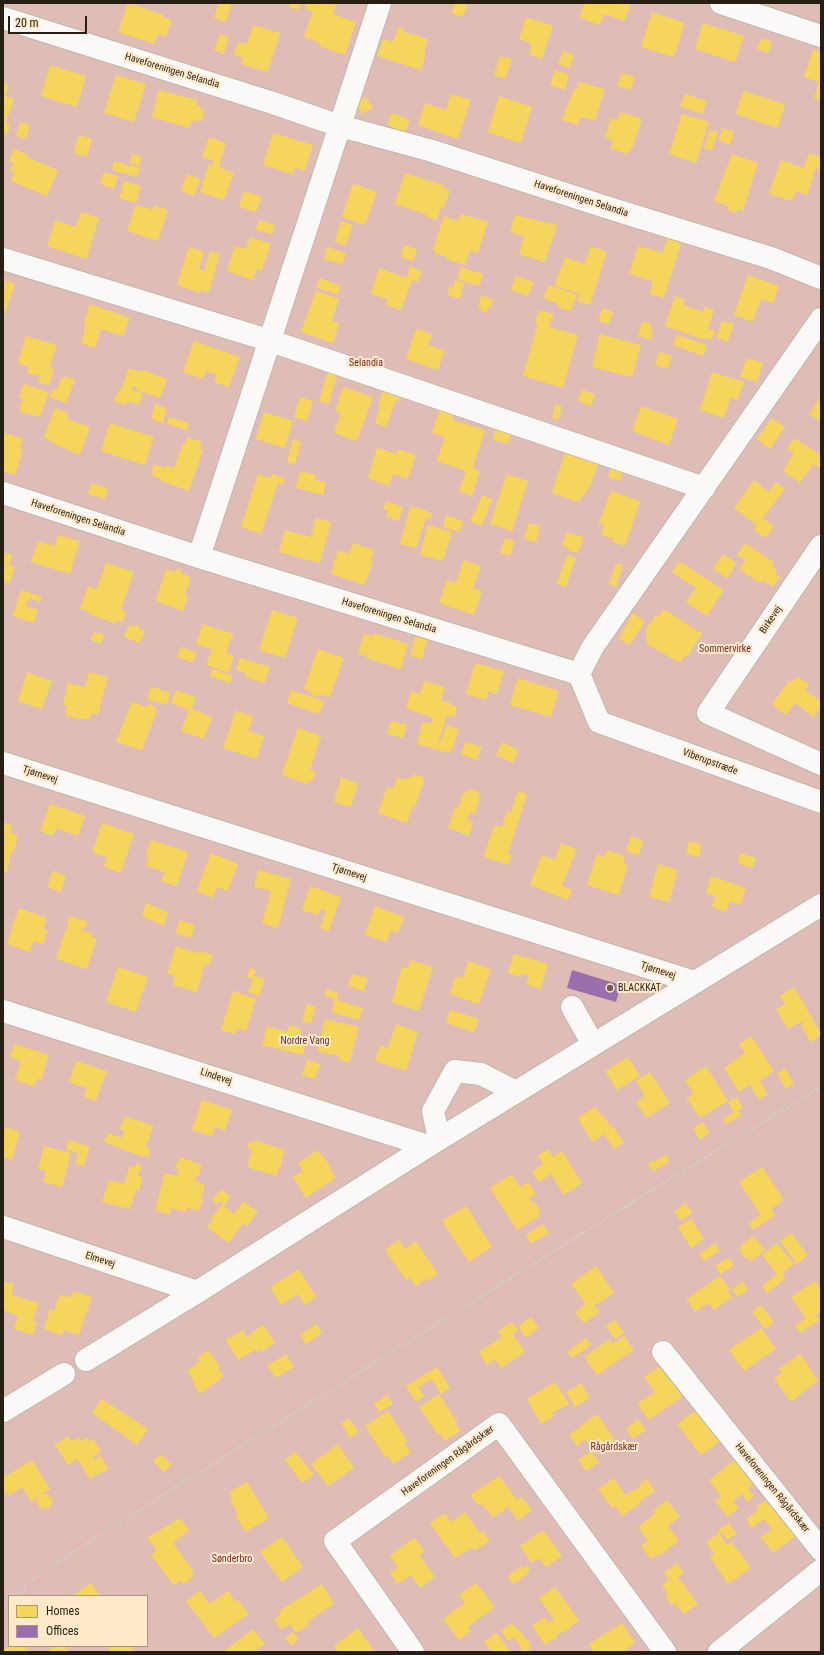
<!DOCTYPE html>
<html>
<head>
<meta charset="utf-8">
<style>
  body { margin:0 }
  #map { position:relative; width:824px; height:1655px; overflow:hidden; background:#e5d9c8; font-family:"Roboto Condensed",sans-serif }
  canvas { display:block }
  .frame { position:absolute; inset:0; border:4px solid #271f13; pointer-events:none }
  .legend { position:absolute; left:8px; top:1595px; width:140px; height:52px; box-sizing:border-box; background:#ffe9c9; border:1px solid #a99880; margin:0; padding:5px 7px; list-style:none; font-size:12px; color:#271f13 }
  .legend li { display:flex; align-items:center; gap:8px; height:20px }
  .legend b { width:20px; border:1px solid #a99880 }
  .scale { position:absolute; left:8px; top:16px; width:79px; height:18px; box-sizing:border-box; border:2px solid #271f13; border-top:0; padding-left:5px; font-size:12px; line-height:14px; white-space:nowrap; color:#271f13; -webkit-text-stroke:3px #ffe9c9; paint-order:stroke }
</style>
</head>
<body>
<div id="map">
<canvas width="824" height="1655"></canvas>
<div class="frame"></div>
<ul class="legend">
<li><b style="height:11px;background:#f6d55c"></b>Homes</li>
<li><b style="height:11px;background:#9970ab"></b>Offices</li>
</ul>
<div class="scale">20 m</div>
</div>
<script>
const c = document.querySelector('canvas').getContext('2d');
c.lineJoin = 'round';
function fill(path, color) { c.fillStyle = color; c.fill(path, 'evenodd'); }
const shape = rows => new Path2D(rows.map(r => 'M' + r).join(''));
function stroke(path, color, width, dash) { c.strokeStyle = color; c.lineWidth = width; c.lineCap = dash ? 'butt' : 'round'; c.setLineDash(dash || []); c.stroke(path); }
function drawText(font, color, halo, rows, align = 'center') {
  c.font = font + ' "Roboto Condensed",sans-serif'; c.lineWidth = 4; c.setLineDash([]); c.textBaseline = 'middle'; c.strokeStyle = halo; c.fillStyle = color; for (const [text, x, y, turn = 0] of rows) {
    c.save(); c.translate(x, y); c.rotate((+turn || 0) * Math.PI / 180); c.textAlign = isNaN(turn) ? turn : align; if (halo) c.strokeText(text, 0, 0); c.fillText(text, 0, 0); c.restore();
  }
}
fill(shape([
  [3,3,821,3,821,1652,3,1652],
  [9,1596,147,1596,147,1646,9,1646]
]), '#dfbdb6');
fill(shape([
  [128,3,164,15,163,17,172,20,166,37,158,34,154,44,118,32],
  [219,3,232,3,226,22,214,18],
  [290,3,300,3,298,10,289,7],
  [307,3,337,3,333,14,356,22,345,55,319,46,320,43,304,37,313,11,305,9],
  [455,3,468,3,463,17,452,13],
  [584,3,631,3,625,21,604,14,600,25,580,18],
  [652,12,685,23,674,57,641,47],
  [526,17,553,26,542,59,529,54,532,44,519,39],
  [703,23,744,36,735,62,695,49],
  [253,25,280,33,268,72,241,64,243,58,234,55,238,42,247,44],
  [399,27,404,29,404,32,428,39,424,52,426,53,421,70,377,56,383,39,393,42],
  [220,34,229,37,224,54,214,50],
  [761,38,772,42,769,53,757,49],
  [813,49,821,52,821,101,814,98,819,82,804,77],
  [563,51,574,55,570,68,558,64],
  [500,56,512,59,505,79,494,75],
  [50,65,86,76,77,107,41,96],
  [555,70,569,75,565,90,550,85],
  [622,73,635,77,631,90,617,86],
  [116,75,146,84,134,122,104,113],
  [579,82,605,89,595,120,580,117,578,125,562,120,574,89,577,90],
  [3,83,9,85,5,96,14,99,6,122,10,124,7,135,3,133],
  [159,90,197,100,196,105,201,106,200,109,205,110,202,121,197,120,196,122,192,121,189,128,152,117],
  [743,91,785,104,778,128,736,114],
  [451,94,471,100,458,139,418,125,425,103,446,110],
  [685,94,707,101,702,114,680,106],
  [499,96,532,107,521,143,488,132],
  [366,97,373,108,362,114,356,102],
  [621,112,642,119,633,147,627,154,610,148,613,140,605,138,611,118,618,120],
  [392,113,410,120,405,132,387,125],
  [682,114,709,122,696,163,669,154],
  [20,122,30,125,26,139,16,136],
  [723,128,734,132,730,145,719,140],
  [710,130,718,132,712,151,704,148],
  [273,133,313,145,305,171,295,168,293,174,263,165],
  [79,135,92,139,87,157,74,153],
  [209,137,226,143,219,167,234,173,224,200,200,192,209,164,213,165,214,161,202,157],
  [14,149,28,155,27,157,58,170,47,196,11,181,15,173,10,171,14,163,9,161],
  [809,153,821,157,821,170,816,168,807,195,796,191,792,201,769,194,781,160,804,168],
  [132,154,142,157,139,166,130,163],
  [732,154,758,163,743,211,738,209,737,213,727,210,729,206,714,201],
  [114,161,140,168,137,177,112,170],
  [104,172,118,176,114,189,100,184],
  [405,173,443,185,442,187,450,190,444,209,441,207,437,220,427,217,427,215,395,204],
  [187,174,200,179,194,196,181,191],
  [124,181,141,186,136,203,119,198],
  [353,184,377,192,365,225,342,217],
  [244,191,262,197,256,212,239,207],
  [136,205,153,210,154,205,168,210,158,241,127,231],
  [81,212,99,218,87,259,47,246,55,220,76,227],
  [461,214,488,222,478,253,470,250,465,265,446,259,447,257,435,253,435,251,433,250,444,216,458,221],
  [515,215,557,225,545,262,519,254,524,236,510,232],
  [259,220,275,225,272,234,256,230],
  [341,221,353,225,346,245,335,242],
  [250,237,271,244,262,270,257,269,253,280,227,271,235,246,246,249],
  [668,237,682,241,664,298,650,294,653,281,629,274,638,246,663,253],
  [404,245,417,249,414,261,401,257],
  [591,246,607,252,590,305,578,302,580,294,555,286,565,257,585,264],
  [189,247,204,252,199,269,204,271,210,251,220,254,209,293,201,290,200,293,177,285],
  [327,247,346,253,342,264,324,259],
  [410,266,422,271,418,282,412,280,401,310,386,305,388,299,371,294,379,268,407,278],
  [461,267,483,274,479,286,457,279],
  [748,275,779,286,773,303,761,299,753,322,734,315],
  [516,276,534,282,528,296,511,290],
  [320,278,341,286,338,295,316,287],
  [3,280,15,284,3,319],
  [455,280,464,283,460,299,447,295,450,286,453,287],
  [548,285,577,295,571,311,557,307,558,304,544,298],
  [316,291,339,299,332,321,339,323,333,343,301,332],
  [481,295,494,300,491,307,489,306,487,313,480,310,481,307,478,307],
  [675,296,685,300,683,305,703,312,705,306,714,310,708,329,715,331,712,340,705,338,705,340,665,326],
  [90,304,130,318,123,336,101,329,95,348,81,343,85,330,84,329,85,324,84,323],
  [603,308,613,312,609,324,598,321],
  [539,310,553,314,549,327,578,335,563,388,523,376,538,324,535,323],
  [642,321,652,324,650,330,653,331,651,340,638,336],
  [722,321,734,324,728,342,716,338],
  [416,329,432,334,428,345,445,350,438,370,406,359],
  [600,334,641,345,632,377,592,367],
  [677,335,707,345,703,356,673,345],
  [26,336,57,345,50,367,54,369,49,385,38,382,40,376,27,373,29,367,18,363],
  [194,341,240,357,229,387,214,382,217,375,206,371,203,379,183,372],
  [659,351,672,356,668,369,655,365],
  [747,358,763,363,757,382,740,377],
  [129,368,142,372,143,370,167,379,160,398,136,390,136,388,133,386,132,390,143,394,139,405,128,401,126,405,114,401,119,390,121,390],
  [329,369,338,372,329,404,319,401],
  [712,372,744,382,738,400,731,397,724,418,700,410],
  [65,376,75,380,66,403,50,397,53,389,57,390,61,378,64,379],
  [24,384,49,392,40,417,19,411,23,399,19,398],
  [385,386,402,392,399,402,396,400,386,427,375,423,380,407,378,406],
  [343,387,373,397,357,441,334,433,341,413,335,411],
  [582,389,595,395,591,406,578,401],
  [821,396,821,422,809,414],
  [300,397,313,401,307,421,294,417],
  [155,404,167,408,163,423,151,419],
  [555,405,562,406,559,419,552,418],
  [441,406,455,410,452,420,485,430,473,468,480,471,472,496,459,491,466,471,437,461,445,437,432,433],
  [641,406,678,419,669,445,632,431],
  [55,408,69,413,67,419,90,427,80,455,55,444,44,437],
  [264,412,293,421,285,448,256,439],
  [169,417,189,423,187,430,167,424],
  [772,418,785,427,770,449,757,439],
  [498,421,514,425,508,444,493,440],
  [110,423,154,437,145,465,101,451],
  [3,432,23,439,20,449,23,450,15,475,3,471],
  [187,437,202,442,200,449,203,450,189,491,161,481,161,479,151,475,154,464,165,468,166,465,174,468,183,443,185,444],
  [794,438,821,455,821,469,813,464,800,483,783,471,794,453,787,449],
  [293,439,301,442,295,464,287,462],
  [377,448,396,454,398,449,416,455,408,479,393,474,389,486,368,478],
  [566,450,599,461,590,487,578,502,552,493],
  [612,465,624,469,620,481,608,477],
  [300,471,316,475,315,480,326,483,323,495,296,488],
  [258,474,271,478,272,474,285,478,283,485,278,483,261,534,241,527],
  [507,474,528,481,512,531,490,524],
  [754,480,769,492,776,482,785,489,763,518,774,526,766,538,754,530,757,525,734,508],
  [91,483,108,488,105,499,88,494],
  [611,491,640,501,631,531,630,530,625,546,613,542,614,539,601,535,604,525,599,523],
  [482,495,492,499,482,526,470,521,474,512,475,513],
  [386,501,403,507,399,521,386,517,389,511,383,509],
  [411,506,428,511,428,513,432,513,430,519,426,518,416,548,400,544],
  [446,515,463,521,460,532,443,527],
  [316,518,331,522,320,563,279,552,285,530,311,537],
  [529,523,540,526,536,542,524,539],
  [428,525,452,532,443,561,420,555],
  [566,532,584,537,578,553,567,550,568,548,562,545],
  [58,535,80,541,70,574,31,562,38,541,55,546],
  [505,538,515,541,510,556,500,553],
  [353,543,374,550,371,560,373,561,365,585,331,574,338,550,349,554],
  [745,543,774,562,772,566,777,570,775,573,780,577,773,587,763,580,760,583,739,569,746,560,737,555],
  [3,552,12,555,9,565,15,567,9,584,3,581],
  [723,554,737,563,727,578,713,569],
  [567,555,576,558,566,587,557,584],
  [464,560,481,566,473,588,482,591,474,615,439,603,447,580,456,583],
  [679,561,724,590,707,616,686,602,696,588,672,572],
  [106,563,134,572,121,610,126,612,123,622,117,620,116,623,89,614,90,612,80,609,88,586,97,589],
  [616,563,623,565,616,587,609,584],
  [177,568,182,570,181,573,191,577,185,596,188,597,183,611,156,601,166,569,176,572],
  [21,590,42,597,40,602,29,598,26,606,38,610,34,623,13,616],
  [664,609,702,634,688,656,684,657,680,663,647,644,646,629,656,615,659,616],
  [272,610,298,618,285,658,259,650],
  [633,613,645,622,629,645,619,638],
  [136,624,139,626,138,628,145,631,140,643,124,637,129,625,135,627],
  [203,624,233,634,226,653,234,656,229,673,206,665,212,649,196,644],
  [94,632,104,635,101,644,91,640],
  [374,633,408,644,401,669,366,658],
  [364,634,373,636,366,656,358,654],
  [416,635,428,639,422,659,410,656],
  [181,647,197,653,193,662,177,657],
  [318,649,344,658,330,697,318,694,317,697,311,695,312,692,304,689],
  [240,658,270,667,265,683,245,677,246,673,236,670],
  [475,663,504,671,497,694,488,691,486,700,466,694],
  [212,669,233,676,230,683,210,676],
  [27,672,52,681,42,709,18,701],
  [89,672,108,677,98,715,91,713,89,720,65,716,67,706,63,705,68,683,85,687],
  [797,676,809,685,805,690,821,701,821,707,814,717,795,703,786,715,772,704,790,680,793,682],
  [518,678,559,691,551,717,510,705],
  [424,681,445,687,441,700,451,703,451,705,457,707,455,717,447,715,438,745,439,745,447,725,459,729,452,750,450,749,449,753,417,744,423,722,431,724,433,718,406,708,411,692,420,694],
  [151,686,170,693,167,705,147,699],
  [176,690,196,697,192,709,212,717,204,739,181,731,189,710,171,703],
  [291,690,324,701,319,714,287,703],
  [132,702,147,707,148,704,156,707,155,710,157,711,142,750,116,742],
  [236,711,253,716,248,731,264,736,257,759,223,748],
  [391,721,407,725,403,738,387,734],
  [298,728,321,736,310,770,316,772,313,781,309,780,307,784,282,775],
  [465,742,482,747,477,760,461,754],
  [502,742,519,750,513,763,496,755],
  [413,774,424,778,423,781,424,782,415,807,413,806,407,823,378,813,387,787,393,789,397,777,406,780,408,777,412,778],
  [341,777,358,783,351,807,334,802],
  [469,789,480,792,479,796,480,797,475,814,470,812,467,820,473,822,469,836,448,828,455,807,458,809,464,791,468,793],
  [518,791,527,794,508,854,512,855,509,865,484,857,494,825,502,827,507,811,511,812],
  [50,804,85,816,78,836,56,828,53,836,40,831],
  [3,822,12,825,10,833,18,834,14,852,11,851,7,872,3,871],
  [102,823,134,834,121,873,104,867,107,857,92,852],
  [631,836,643,840,639,855,626,851],
  [151,840,188,852,177,886,161,881,165,872,146,866,149,858,146,857],
  [689,841,702,845,699,857,686,853],
  [561,843,577,849,562,886,572,890,568,900,530,885,542,855,555,860],
  [607,850,625,856,623,863,628,865,619,895,587,885,597,854,605,857],
  [211,853,238,864,228,891,217,887,213,898,197,891],
  [740,853,756,858,753,868,738,863],
  [658,864,678,870,669,902,649,897],
  [258,870,291,879,278,928,262,923,271,891,254,887],
  [53,871,66,876,61,892,47,887],
  [711,876,746,888,740,905,730,901,726,912,712,907,715,896,706,893],
  [310,886,341,897,329,931,320,928,326,910,321,909,318,915,302,910],
  [146,903,168,912,164,926,142,916],
  [375,906,404,917,398,933,391,930,387,942,365,935],
  [19,908,47,918,43,929,48,930,43,944,33,941,30,952,7,944],
  [71,916,88,922,85,929,82,927,81,930,93,934,92,937,97,939,87,969,56,959,66,929,68,930,69,927,67,925,69,917,71,918],
  [179,920,195,925,191,938,176,933],
  [176,946,198,953,199,951,213,955,209,965,205,964,197,992,173,985,175,976,167,974],
  [514,954,548,964,541,989,526,984,529,976,521,973,520,977,508,973],
  [410,960,433,967,419,1011,392,1002,402,967,408,968],
  [468,961,491,969,479,1004,450,994,456,976,463,978],
  [118,967,148,977,136,1012,106,1002],
  [250,968,256,970,254,976,265,979,259,996,248,992,253,979,247,977],
  [352,974,368,978,364,991,348,986],
  [794,987,821,1033,821,1036,811,1042,801,1026,804,1024,802,1021,788,1029,776,1010,785,1004,780,996],
  [327,989,338,993,337,1000,363,1008,359,1020,332,1012,335,999,324,996],
  [233,991,256,999,246,1031,236,1028,235,1034,221,1030],
  [307,1004,316,1007,311,1024,302,1021],
  [450,1010,479,1019,474,1032,446,1023],
  [325,1019,359,1027,350,1061,345,1062,339,1059,339,1056,317,1051],
  [396,1024,418,1032,406,1071,375,1061,380,1045,388,1048],
  [289,1025,302,1029,298,1045,305,1047,303,1055,262,1045,267,1026,287,1032],
  [751,1036,774,1071,760,1081,768,1094,759,1100,750,1085,739,1092,724,1068,745,1053,739,1044],
  [14,1044,49,1055,41,1080,37,1079,34,1086,15,1080,21,1061,10,1057],
  [628,1057,640,1076,617,1090,605,1071],
  [307,1060,321,1064,315,1079,302,1075],
  [76,1061,107,1071,96,1101,84,1097,87,1088,69,1082],
  [706,1066,728,1101,700,1118,687,1098,694,1094,685,1080],
  [785,1068,794,1084,786,1089,777,1074],
  [650,1072,670,1103,647,1118,636,1102,645,1096,636,1081],
  [737,1097,743,1108,738,1111,741,1115,727,1124,723,1119,734,1112,728,1102],
  [202,1100,232,1110,225,1131,215,1127,212,1136,192,1130],
  [595,1107,601,1116,603,1115,611,1127,613,1126,624,1143,614,1149,604,1134,592,1142,578,1118],
  [125,1116,153,1126,146,1148,151,1150,149,1157,144,1155,143,1157,104,1142,108,1133,122,1138,124,1131,120,1129],
  [703,1122,710,1133,700,1140,693,1128],
  [6,1127,20,1132,12,1160,3,1157,3,1138],
  [69,1140,90,1147,84,1166,75,1164,78,1153,66,1149],
  [255,1140,285,1150,281,1162,282,1163,281,1167,279,1167,277,1176,247,1167,252,1150,247,1148,249,1142,254,1143],
  [44,1146,71,1153,62,1187,43,1182,46,1171,38,1169],
  [548,1149,553,1157,562,1151,582,1183,564,1195,551,1174,539,1182,532,1172,543,1164,538,1156],
  [318,1150,324,1158,325,1158,331,1168,330,1169,336,1178,306,1198,293,1177,303,1171,298,1163],
  [666,1155,670,1161,653,1172,648,1163,652,1161,653,1162],
  [180,1157,202,1165,199,1176,196,1176,195,1181,205,1185,201,1198,203,1199,199,1211,187,1208,186,1212,171,1208,169,1215,155,1210,165,1173,177,1176,179,1169,175,1168],
  [136,1163,142,1165,138,1176,143,1178,139,1191,136,1190,130,1209,102,1202,109,1180,124,1184,130,1166,135,1167],
  [762,1167,784,1200,771,1209,776,1215,753,1230,749,1223,761,1215,739,1182],
  [512,1174,520,1187,528,1182,536,1194,529,1199,531,1203,534,1201,541,1211,538,1213,540,1216,517,1230,490,1188],
  [221,1189,231,1197,224,1206,234,1214,243,1201,258,1212,247,1226,244,1223,228,1243,207,1227,213,1219,211,1218,223,1203,220,1201,217,1204,212,1200],
  [686,1203,692,1213,681,1221,674,1212],
  [466,1206,492,1247,469,1262,442,1221],
  [691,1219,704,1239,691,1248,678,1227],
  [543,1224,549,1233,531,1244,526,1235],
  [791,1233,808,1255,797,1264,780,1241],
  [753,1236,765,1250,751,1261,748,1257,746,1259,739,1250,742,1248,740,1246],
  [399,1240,405,1249,416,1241,438,1274,427,1282,425,1279,416,1286,410,1278,406,1280,385,1250],
  [715,1243,720,1251,704,1261,699,1254],
  [777,1243,794,1264,782,1274,786,1278,767,1293,762,1286,777,1274,762,1255],
  [729,1257,734,1265,721,1274,715,1266],
  [596,1266,614,1293,598,1304,597,1303,594,1304,600,1312,584,1323,575,1312,586,1304,571,1284],
  [299,1269,316,1297,304,1305,298,1294,281,1305,270,1287],
  [720,1276,730,1290,728,1291,732,1297,714,1310,709,1304,707,1305,706,1304,695,1312,687,1299],
  [3,1281,14,1284,11,1295,39,1303,33,1321,37,1322,33,1335,14,1329,18,1316,3,1310],
  [743,1281,748,1290,737,1297,732,1289],
  [815,1281,821,1290,821,1311,816,1315,820,1320,800,1333,795,1326,806,1318,791,1297],
  [73,1291,92,1297,79,1335,64,1330,62,1335,44,1329,50,1309,54,1311,60,1294,71,1298],
  [761,1305,774,1322,765,1329,752,1312],
  [531,1317,539,1328,526,1338,518,1327],
  [615,1320,624,1333,615,1339,606,1326],
  [512,1322,518,1330,513,1334,525,1352,501,1368,495,1359,487,1365,479,1352,502,1337,498,1331],
  [317,1324,322,1333,306,1344,300,1335],
  [263,1325,275,1342,262,1352,260,1349,257,1352,255,1350,238,1360,226,1340,243,1330,247,1338,250,1337,249,1335],
  [761,1328,776,1349,744,1371,729,1350],
  [624,1336,634,1350,597,1375,584,1357,610,1339,613,1344],
  [586,1338,591,1345,572,1358,567,1352],
  [208,1350,220,1366,218,1368,224,1376,200,1394,193,1383,195,1382,187,1371,200,1361,198,1357],
  [286,1354,294,1367,276,1378,267,1366],
  [800,1354,818,1380,791,1402,774,1378,782,1373,779,1369],
  [661,1365,683,1396,649,1420,637,1404,655,1392,644,1377],
  [437,1367,450,1388,441,1394,432,1379,418,1387,424,1396,416,1402,406,1386],
  [555,1382,569,1404,552,1413,554,1416,541,1424,527,1399],
  [581,1383,590,1398,575,1407,566,1392],
  [439,1394,457,1422,455,1423,461,1431,445,1441,440,1434,438,1435,419,1407],
  [387,1395,393,1404,379,1412,374,1404],
  [102,1399,148,1429,137,1445,92,1413],
  [699,1408,722,1440,701,1455,677,1424],
  [388,1411,408,1442,405,1444,411,1452,393,1464,388,1456,385,1457,365,1426],
  [597,1414,615,1440,595,1454,585,1439,577,1446,569,1435],
  [349,1418,359,1432,350,1438,341,1423],
  [638,1419,646,1430,633,1439,626,1429],
  [68,1436,72,1442,78,1437,81,1441,87,1437,89,1441,93,1439,101,1451,93,1457,95,1460,100,1456,109,1469,102,1473,101,1472,90,1479,77,1459,68,1465,55,1445],
  [338,1444,354,1468,328,1486,311,1464],
  [591,1451,599,1462,586,1471,578,1460],
  [295,1452,314,1474,302,1483,285,1460],
  [160,1454,172,1464,164,1472,153,1461],
  [741,1455,760,1479,748,1489,754,1496,748,1502,742,1494,733,1501,739,1508,728,1517,715,1501,721,1496,709,1480],
  [32,1460,50,1489,42,1494,48,1494,53,1500,50,1508,41,1509,36,1502,39,1496,31,1502,22,1487,8,1496,3,1489,3,1478],
  [499,1476,517,1500,522,1497,532,1510,518,1521,508,1507,493,1518,482,1504,479,1506,470,1495],
  [614,1478,625,1495,640,1487,639,1485,647,1479,655,1491,639,1502,640,1504,622,1516,616,1506,612,1508,598,1489],
  [247,1482,269,1518,245,1532,236,1516,238,1515,236,1512,237,1511,230,1501,233,1499,229,1492],
  [770,1497,797,1535,773,1553,761,1537,772,1529,764,1519,752,1528,746,1519,758,1510,756,1507],
  [667,1500,680,1517,668,1526,679,1541,659,1556,658,1554,651,1559,641,1546,648,1541,638,1527,655,1514,653,1511],
  [465,1512,480,1533,483,1531,490,1541,474,1551,472,1547,455,1558,430,1523,445,1513,451,1522],
  [180,1518,189,1530,173,1543,193,1570,191,1572,194,1576,184,1584,181,1580,174,1585,151,1555,157,1550,147,1538],
  [729,1523,737,1534,727,1540,722,1532,721,1534,718,1530],
  [543,1530,562,1556,546,1567,539,1558,532,1563,520,1546],
  [719,1533,727,1545,732,1542,751,1568,728,1584,710,1557,714,1554,706,1542],
  [282,1537,303,1567,282,1582,260,1552],
  [415,1538,425,1552,419,1555,435,1577,420,1588,411,1575,398,1584,390,1573,398,1567,390,1556,409,1541],
  [677,1563,684,1573,678,1577,698,1604,684,1614,675,1603,672,1606,665,1596,668,1593,662,1586,669,1580,664,1573],
  [527,1565,530,1570,527,1573,528,1574,513,1584,508,1576,522,1566,523,1568],
  [91,1583,100,1596,73,1596],
  [476,1583,495,1607,468,1627,471,1631,459,1640,443,1619,465,1603,459,1595],
  [322,1584,334,1604,307,1622,309,1625,296,1633,290,1624,281,1630,274,1619,281,1614,279,1611],
  [555,1587,579,1620,565,1632,564,1631,557,1635,558,1637,554,1640,553,1639,545,1645,532,1626,545,1617,549,1623,554,1619,539,1598],
  [200,1591,210,1604,228,1591,236,1602,238,1600,249,1614,214,1638,186,1601],
  [512,1623,531,1644,529,1646,531,1648,526,1652,522,1652,520,1650,522,1648,514,1637,508,1641,501,1631],
  [622,1623,635,1643,623,1652,594,1652,589,1644],
  [358,1628,375,1652,338,1652,334,1646],
  [253,1629,265,1644,253,1652,223,1652],
  [293,1632,299,1640,291,1645,285,1638],
  [496,1633,511,1652,492,1652,484,1642],
  [9,1646,25,1646,29,1652,3,1652,3,1650],
  [55,1646,65,1646,68,1651,51,1652,49,1649],
  [108,1646,131,1646,135,1652,107,1652,110,1650]
]), '#f6d55c');
fill(shape([
  [572,970,621,985,616,1002,567,988]
]), '#9970ab');
const minor = shape([
  [721,3,821,36],
  [3,18,273,103,340,126,429,150,612,209,771,258,821,278],
  [3,259,268,340,704,488],
  [821,319,592,648,579,674,599,722,821,802],
  [3,493,199,557,579,674],
  [821,546,708,713,821,764],
  [199,557,380,3],
  [3,763,694,982],
  [572,1007,593,1044],
  [3,1011,428,1146],
  [439,1139,433,1111,455,1071,481,1074,516,1092],
  [3,1227,197,1292],
  [663,1352,821,1550],
  [86,1360,197,1292,428,1146,821,905],
  [3,1411,64,1374],
  [413,1652,335,1541,499,1424,665,1652],
  [719,1652,821,1570]
]);
stroke(minor, '#c1b7aa', 24);
stroke(shape([
  [12,1596,46,1569,246,1443,650,1191,821,1087],
  [3,1603,9,1598]
]), '#d0cdc8', 2.5, [3, 2]);
stroke(minor, '#fbf9f7', 22);
for (const [x, y, r, color] of [
  [610,988,4,"#6a6052"]
]) { const dot = new Path2D(); dot.arc(x, y, r, 0, 2 * Math.PI); c.fillStyle = color; c.fill(dot); stroke(dot, '#ffe9c9', 1.5); }
drawText('10px', '#271f13', '#ffe9c9', [
  ["Haveforeningen Selandia",172,71,17],
  ["Haveforeningen Selandia",581,199,18],
  ["Haveforeningen Selandia",78,518,18],
  ["Haveforeningen Selandia",389,616,17],
  ["Birkevej",771,620,-56],
  ["Viberupstræde",710,762,20],
  ["Tjørnevej",40,775,18],
  ["Tjørnevej",349,873,18],
  ["Tjørnevej",658,971,18],
  ["Lindevej",216,1077,18],
  ["Elmevej",100,1260,18],
  ["Haveforeningen Rågårdskær",448,1461,-36],
  ["Haveforeningen Rågårdskær",772,1488,51]
]);
drawText('10px', '#772931', '#ffe9c9', [
  ["Selandia",366,363],
  ["Sommervirke",725,649],
  ["Nordre Vang",305,1041],
  ["Rågårdskær",614,1447],
  ["Sønderbro",232,1559]
]);
drawText('10px', '#271f13', '#ffe9c9', [
  ["BLACKKAT",618,988]
], 'left');
</script>
</body>
</html>
